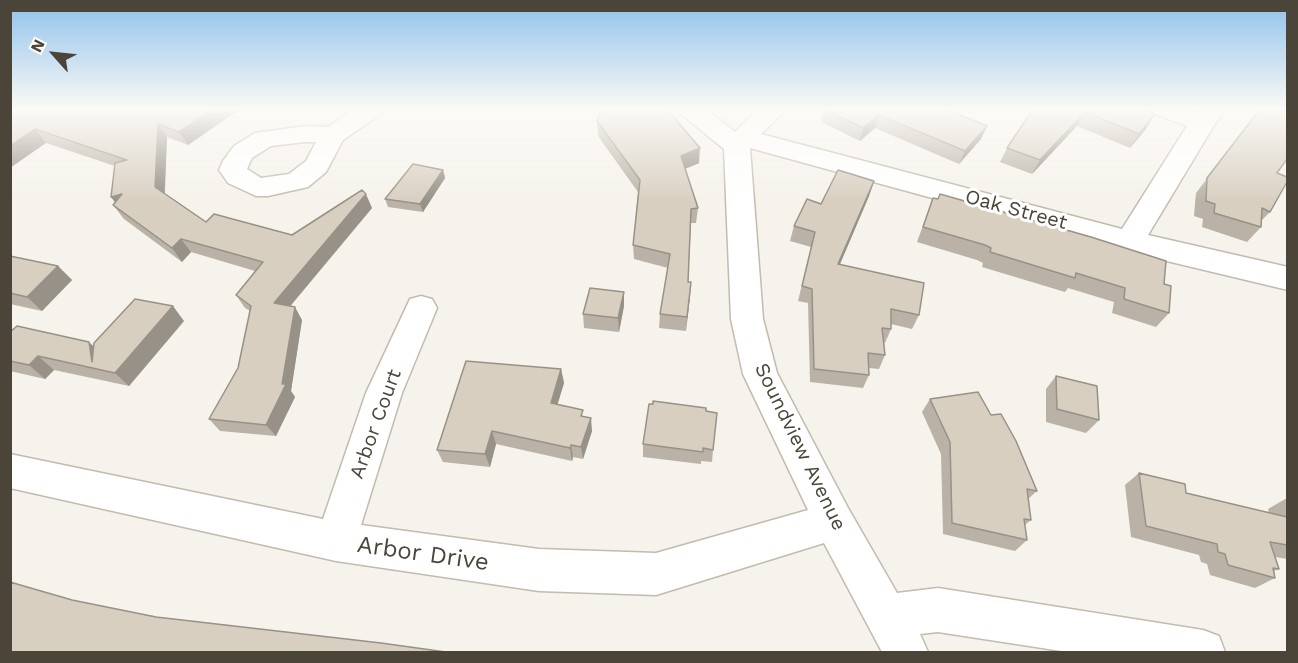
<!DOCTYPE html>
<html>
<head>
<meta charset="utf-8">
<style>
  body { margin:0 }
  #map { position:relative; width:1298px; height:663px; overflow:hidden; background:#f6f3ec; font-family:"Work Sans",sans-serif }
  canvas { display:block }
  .frame { position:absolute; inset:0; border:12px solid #4b4439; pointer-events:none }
  .north { position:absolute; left:24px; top:24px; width:60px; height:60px; -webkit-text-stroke:4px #fff; paint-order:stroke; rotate:297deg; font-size:16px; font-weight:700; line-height:24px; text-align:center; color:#4b4439 }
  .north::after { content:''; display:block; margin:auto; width:21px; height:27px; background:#4b4439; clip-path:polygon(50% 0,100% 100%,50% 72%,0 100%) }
</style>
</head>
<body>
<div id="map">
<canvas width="1298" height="663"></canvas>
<div class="frame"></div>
<div class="north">N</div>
</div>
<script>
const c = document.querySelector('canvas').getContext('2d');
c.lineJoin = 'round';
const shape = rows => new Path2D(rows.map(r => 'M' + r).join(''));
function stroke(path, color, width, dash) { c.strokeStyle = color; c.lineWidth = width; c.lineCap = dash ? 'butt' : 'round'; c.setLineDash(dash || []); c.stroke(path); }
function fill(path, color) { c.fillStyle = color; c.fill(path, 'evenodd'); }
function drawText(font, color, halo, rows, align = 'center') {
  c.font = font + ' "Work Sans",sans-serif'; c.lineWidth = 6; c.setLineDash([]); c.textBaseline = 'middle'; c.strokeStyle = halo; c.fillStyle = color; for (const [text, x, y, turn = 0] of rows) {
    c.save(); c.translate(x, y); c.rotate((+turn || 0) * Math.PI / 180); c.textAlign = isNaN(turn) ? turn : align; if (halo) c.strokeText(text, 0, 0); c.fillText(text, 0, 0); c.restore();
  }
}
const street = shape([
  [354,109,384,109,381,114,343,140,326,172,308,187,268,196,256,196,228,183,219,170,223,161,234,146,255,133,305,126,328,127,354,109],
  [305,142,316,142,306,161,289,174,261,178,247,169,252,158,271,146,305,142],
  [675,109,706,109,735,132,758,109,787,109,761,134,1122,229,1187,126,1155,114,1152,109,1188,109,1197,113,1200,109,1226,109,1213,127,1148,235,1288,267,1288,290,1129,252,750,148,763,319,777,373,848,508,897,593,938,588,1203,630,1219,636,1225,652,1068,652,938,632,920,634,928,652,882,652,824,543,656,595,539,591,336,561,10,488,10,454,323,519,366,393,410,299,421,296,432,299,437,308,402,393,361,525,539,549,656,553,808,510,743,374,731,319,724,149,675,109]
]);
stroke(street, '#c2bbae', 3);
fill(street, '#fff');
fill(shape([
  [10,109,240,109,188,145,167,137,165,194,206,222,292,235,372,208,290,306,302,320,291,391,295,397,276,436,220,431,209,419,238,368,250,311,245,308,236,295,255,271,191,252,182,262,124,219,113,205,115,202,111,197,115,166,46,143],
  [824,109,987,126,981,139,959,164,875,128,860,141,821,122],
  [1033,109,1143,109,1146,129,1130,148,1077,126,1032,174,1000,162,1007,148],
  [1260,109,1282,111,1283,109,1287,109,1277,173,1270,212,1261,221,1261,227,1247,242,1202,227,1203,219,1194,216,1196,193],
  [597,121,699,163,685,169,698,208,696,223,691,223,688,282,690,296,686,331,659,328,660,314,668,268,634,259,633,245,638,192,598,136],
  [443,170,445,178,423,212,388,207,385,199],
  [874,181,869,196,840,264,919,315,912,329,891,324,891,329,885,343,884,343,885,355,879,369,869,368,869,375,863,388,810,382,808,303,798,301,811,247,790,241,794,226,821,204],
  [940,194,1164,284,1169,313,1156,327,1112,313,1114,302,1068,288,1065,292,982,267,983,263,977,260,917,242,933,198,938,199],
  [10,256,58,266,72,280,42,311,10,304],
  [624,292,624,306,619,332,584,328,583,314],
  [184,321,129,386,54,370,45,379,10,371,10,332,94,347],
  [561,369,564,383,557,405,584,417,592,431,583,459,573,457,572,461,496,444,490,467,443,462,437,450],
  [1056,376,1099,420,1086,433,1046,422,1046,389],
  [930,399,991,415,1037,491,1028,499,1031,520,1025,525,1027,540,1015,551,943,534,941,454,922,412],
  [706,411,713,450,712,462,701,461,701,464,643,457,643,444],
  [1139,473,1186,493,1269,513,1268,509,1287,498,1287,559,1275,557,1279,569,1274,571,1275,578,1255,588,1210,575,1207,564,1201,562,1199,555,1131,537,1125,485]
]), '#bab2a6');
fill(shape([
  [212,109,240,109,188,145,179,132],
  [1085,112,1077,126,1032,174,1040,160],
  [1155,114,1146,129,1130,148,1139,134],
  [879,115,875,128,860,141,863,128],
  [158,124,167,137,164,200,155,187],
  [987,126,981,139,959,164,965,151],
  [35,129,46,143,10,168,10,146],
  [700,148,699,163,680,171,681,156],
  [443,170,445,178,423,212,420,204],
  [874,181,869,196,834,278,838,264],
  [122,194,122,211,111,197],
  [366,194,372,208,282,316,274,303],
  [181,239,191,252,182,262,172,248],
  [58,266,72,280,42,311,27,297],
  [691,282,690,296,686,331,687,317],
  [624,292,624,306,619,332,618,318],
  [173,306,184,321,129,386,115,373],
  [295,307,302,320,291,391,295,397,276,436,266,425],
  [89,342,104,356,92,362],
  [38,356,54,370,45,379,29,365],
  [561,369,564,383,554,416,551,403],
  [591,418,592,431,583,459,581,447],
  [492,431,496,444,490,467,485,454],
  [571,445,573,457,572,461,570,448]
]), '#979187');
const building = shape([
  [10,109,212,109,179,132,158,124,155,187,206,222,214,214,292,235,362,190,366,194,274,303,295,307,282,384,286,384,266,425,209,419,238,368,251,306,236,295,263,262,181,239,172,248,113,205,122,194,111,197,115,163,127,160,35,129,10,146,10,109],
  [601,109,664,109,671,114,700,148,681,156,698,208,691,209,688,282,691,282,687,317,660,314,670,254,633,245,640,180,597,121,601,109],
  [824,109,946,109,987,126,965,151,879,115,863,128,824,109],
  [1033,109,1143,109,1155,114,1139,134,1085,112,1040,160,1007,148,1033,109],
  [1260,109,1276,109,1284,112,1285,109,1287,109,1287,159,1277,173,1287,177,1287,182,1270,212,1262,208,1261,227,1214,213,1215,204,1206,201,1207,178,1260,109],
  [413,164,443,170,420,204,385,199,413,164],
  [838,170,874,181,838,264,924,283,919,315,891,309,891,329,882,328,885,355,868,353,869,375,814,369,812,289,802,286,815,232,794,226,807,199,821,204,838,170],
  [940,194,1091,237,1166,261,1164,284,1171,286,1169,313,1124,299,1125,288,1076,273,1075,278,990,252,991,248,985,245,923,227,933,198,938,199,940,194],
  [10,256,58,266,27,297,10,293,10,256],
  [590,288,624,292,618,318,583,314,590,288],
  [135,299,173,306,115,373,38,356,29,365,10,361,10,332,17,326,89,342,92,362,94,343,135,299],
  [466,361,561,369,551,403,583,410,581,416,591,418,581,447,571,445,570,448,492,431,485,454,437,450,466,361],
  [1056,376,1097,386,1099,420,1057,409,1056,376],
  [978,392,991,415,1001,414,1016,441,1037,491,1027,489,1031,520,1024,519,1027,540,952,523,950,442,930,399,978,392],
  [653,401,706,408,706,411,717,413,713,450,703,448,703,452,643,444,649,404,653,404,653,401],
  [1139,473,1185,484,1186,493,1287,517,1287,545,1270,542,1279,569,1273,568,1275,578,1228,565,1225,554,1218,552,1217,544,1146,526,1139,473],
  [10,582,72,600,156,617,381,643,446,652,10,652,10,582]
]);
fill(building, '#d8cfc1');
stroke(building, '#979187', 1.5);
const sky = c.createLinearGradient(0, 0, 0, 202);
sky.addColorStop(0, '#8fc1ec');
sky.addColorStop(0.54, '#fbfaf6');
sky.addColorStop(1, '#fbfaf600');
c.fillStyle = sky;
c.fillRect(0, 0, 1298, 202);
drawText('20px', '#4b4439', '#fff', [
  ["Oak Street",1016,210,15],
  ["Arbor Court",376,424,-70],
  ["Soundview Avenue",800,447,64]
]);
drawText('24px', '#4b4439', '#fff', [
  ["Arbor Drive",423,554,8]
]);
</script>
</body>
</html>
